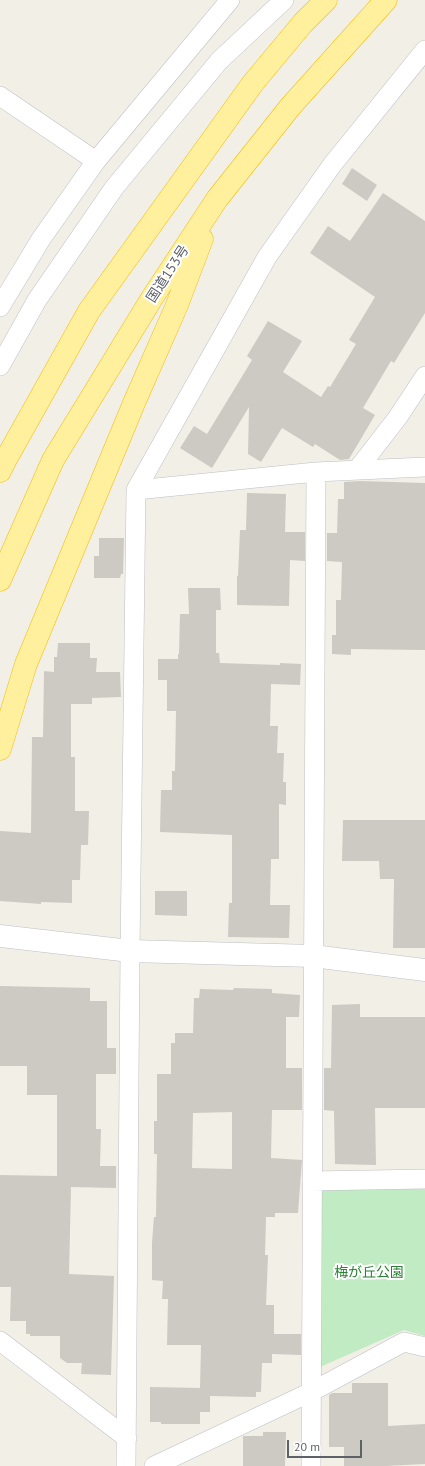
<!DOCTYPE html>
<html>
<head>
<meta charset="utf-8">
<style>
  body { margin:0 }
  #map { position:relative; width:425px; height:1466px; overflow:hidden; background:#f1efe6; font-family:"PT Sans",sans-serif }
  canvas { display:block }
  .scale { position:absolute; left:287px; top:1440px; width:75px; height:18px; box-sizing:border-box; border:2px solid #5d6168; border-top:0; padding-left:5px; font-size:12px; line-height:14px; white-space:nowrap; color:#5d6168; -webkit-text-stroke:3px #fff; paint-order:stroke }
</style>
</head>
<body>
<div id="map">
<canvas width="425" height="1466"></canvas>
<div class="scale">20 m</div>
</div>
<script>
const c = document.querySelector('canvas').getContext('2d');
c.lineJoin = 'round';
function fill(path, color) { c.fillStyle = color; c.fill(path, 'evenodd'); }
const shape = rows => new Path2D(rows.map(r => 'M' + r).join(''));
function stroke(path, color, width, dash) { c.strokeStyle = color; c.lineWidth = width; c.lineCap = dash ? 'butt' : 'round'; c.setLineDash(dash || []); c.stroke(path); }
function drawText(font, color, halo, rows, align = 'center') {
  c.font = font + ' "PT Sans","Noto Sans JP",sans-serif'; c.lineWidth = 4; c.setLineDash([]); c.textBaseline = 'middle'; c.strokeStyle = halo; c.fillStyle = color; for (const [text, x, y, turn = 0] of rows) {
    c.save(); c.translate(x, y); c.rotate((+turn || 0) * Math.PI / 180); c.textAlign = isNaN(turn) ? turn : align; if (halo) c.strokeText(text, 0, 0); c.fillText(text, 0, 0); c.restore();
  }
}
fill(shape([
  [425,1184,425,1336,404,1330,311,1371,316,1186]
]), '#c1ebc3');
fill(shape([
  [352,168,377,185,367,201,342,184],
  [383,193,425,221,425,313,394,363,391,361,363,408,375,415,349,459,340,460,315,444,313,447,282,428,261,462,248,454,249,407,212,468,180,448,194,426,207,434,252,360,247,356,268,321,302,341,283,372,321,397,328,386,330,387,356,344,349,340,375,297,310,253,328,226,350,241],
  [360,481,425,483,425,650,351,649,351,655,332,654,332,635,336,635,336,600,341,600,342,562,327,561,327,533,337,533,338,499,344,499,344,482],
  [247,493,286,494,285,532,305,532,305,561,290,560,289,606,237,605,237,576,238,576,240,530,246,530],
  [99,538,124,538,123,574,121,574,120,578,94,578,94,556,99,556],
  [188,588,220,588,221,610,216,610,216,653,219,653,220,663,280,665,280,663,301,664,300,685,271,684,270,726,278,726,277,753,284,753,283,782,286,782,286,805,279,804,279,859,271,859,270,905,290,905,289,938,228,937,229,903,232,903,232,835,160,832,161,790,172,790,172,771,175,771,176,711,167,711,167,680,158,680,158,659,178,659,178,654,179,654,180,614,189,614],
  [58,643,90,643,90,658,97,658,96,672,120,672,121,697,92,698,92,704,71,704,71,757,75,757,75,811,89,811,88,845,81,845,80,880,72,880,72,903,41,902,41,904,0,901,0,831,31,833,32,737,43,737,44,671,54,672,54,657,57,657],
  [343,820,425,820,425,948,393,948,394,879,380,879,379,861,342,861],
  [155,891,187,891,187,916,155,915],
  [0,986,90,988,90,1001,107,1001,107,1048,116,1048,116,1074,96,1074,96,1129,101,1129,100,1166,116,1166,116,1188,71,1187,69,1274,114,1276,111,1375,81,1374,82,1363,67,1363,60,1358,60,1336,30,1336,30,1334,26,1334,26,1321,10,1321,11,1287,0,1287,0,1175,57,1176,57,1095,27,1095,27,1066,0,1066],
  [234,988,272,989,272,993,300,995,299,1017,286,1017,286,1068,302,1068,302,1110,272,1110,271,1158,302,1160,298,1213,275,1213,275,1217,266,1217,265,1255,268,1255,266,1305,274,1305,274,1334,301,1334,301,1355,272,1354,272,1363,262,1363,261,1392,256,1392,256,1397,210,1396,210,1412,200,1412,200,1424,161,1424,161,1422,150,1422,150,1387,200,1388,201,1345,167,1345,168,1299,162,1299,163,1281,152,1280,152,1243,154,1217,156,1217,157,1154,154,1154,154,1121,157,1121,157,1074,171,1074,171,1043,175,1043,175,1033,193,1033,194,998,199,998,200,989,233,990],
  [232,1112,232,1169,192,1168,193,1113],
  [360,1004,360,1017,425,1017,425,1108,375,1108,376,1165,335,1164,334,1111,324,1110,324,1068,331,1068,332,1005],
  [352,1383,388,1383,388,1426,425,1424,425,1464,385,1466,344,1466,344,1447,329,1447,329,1395,332,1393,352,1393],
  [263,1432,286,1432,285,1466,243,1466,243,1436,263,1436]
]), '#cccac3');
const minor = shape([
  [0,96,96,161],
  [0,307,41,239,96,161,230,0],
  [0,366,37,300,114,188,219,61,284,0],
  [357,470,398,417,425,376],
  [136,490,316,472,425,467],
  [312,1181,425,1179],
  [0,1341,127,1438],
  [126,1466,130,951,136,490,267,257,332,165,425,50],
  [154,1466,311,1392,404,1342,425,1347],
  [311,1466,316,472]
]);
const tertiary = shape([
  [0,936,130,951,313,956,425,970]
]);
const trunk = shape([
  [0,471,6,459,89,311,253,83,303,23,326,0],
  [0,580,53,460,152,298,217,199,290,107,386,0],
  [0,749,26,664,134,403,177,305,202,239]
]);
stroke(minor, '#bebfc6', 20);
stroke(tertiary, '#bebfc6', 23);
stroke(trunk, '#f7ba00', 23);
stroke(minor, '#fff', 19);
stroke(tertiary, '#fff', 22);
stroke(trunk, '#fff09e', 22);
drawText('14px', '#5d6168', '#fff', [
  ["国道153号",168,274,-57]
]);
drawText('14px', '#2b8135', '#fff', [
  ["梅が丘公園",369,1273]
]);
</script>
</body>
</html>
